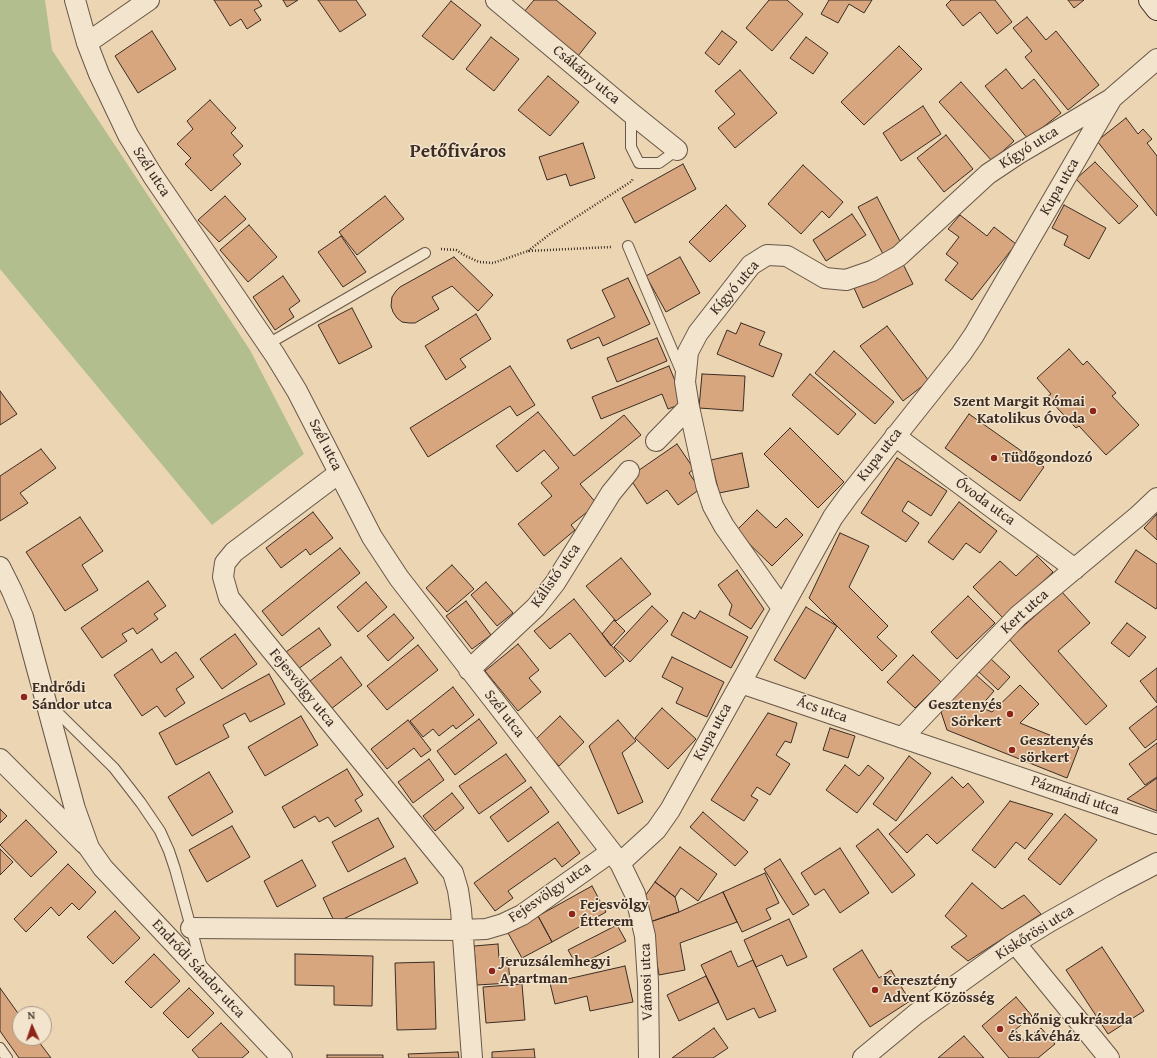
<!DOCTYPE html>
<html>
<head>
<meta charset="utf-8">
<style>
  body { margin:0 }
  #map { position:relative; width:1157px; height:1058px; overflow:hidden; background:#ebd5b2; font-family:"Gentium Book Plus",serif }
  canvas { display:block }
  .north { position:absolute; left:12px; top:1006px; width:40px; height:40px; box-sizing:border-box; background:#f2e4cd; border:1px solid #a99a89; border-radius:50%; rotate:357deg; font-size:11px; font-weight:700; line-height:16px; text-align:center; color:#3c2c24 }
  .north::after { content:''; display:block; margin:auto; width:14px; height:18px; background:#8f2418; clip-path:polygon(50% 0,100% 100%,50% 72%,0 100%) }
</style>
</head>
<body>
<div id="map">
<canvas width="1157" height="1058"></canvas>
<div class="north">N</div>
</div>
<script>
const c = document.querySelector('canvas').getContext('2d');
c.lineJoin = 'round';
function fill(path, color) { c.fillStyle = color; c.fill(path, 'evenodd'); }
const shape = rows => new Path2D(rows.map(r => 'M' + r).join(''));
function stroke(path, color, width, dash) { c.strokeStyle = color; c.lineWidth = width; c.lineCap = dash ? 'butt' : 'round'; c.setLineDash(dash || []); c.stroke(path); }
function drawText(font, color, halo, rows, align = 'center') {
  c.font = font + ' "Gentium Book Plus",serif'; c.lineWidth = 3; c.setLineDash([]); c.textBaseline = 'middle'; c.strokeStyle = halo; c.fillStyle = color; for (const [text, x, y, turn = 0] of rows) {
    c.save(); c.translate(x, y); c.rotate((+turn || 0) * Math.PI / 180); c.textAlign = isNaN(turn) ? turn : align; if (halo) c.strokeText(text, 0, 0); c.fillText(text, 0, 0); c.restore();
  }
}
fill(shape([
  [0,0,45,0,52,50,250,350,304,454,212,525,0,269]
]), '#b3be8f');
const building = shape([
  [214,0,258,0,262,6,254,10,261,20,247,29,241,19,230,26,214,0],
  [283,0,298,0,287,7,283,0],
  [318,0,356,0,366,15,340,32,318,0],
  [534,0,556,0,596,33,578,56,524,12,534,0],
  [769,0,787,0,803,14,772,51,746,28,769,0],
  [829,0,872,0,864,13,849,4,838,23,821,14,829,0],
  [951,0,995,0,1012,22,997,34,980,12,963,26,946,5,951,0],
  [1068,0,1084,0,1074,8,1068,0],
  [451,1,481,25,453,60,422,36,451,1],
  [1027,17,1046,40,1056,31,1099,85,1068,110,1025,57,1032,51,1013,28,1027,17],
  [152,31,176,69,138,93,115,56,152,31],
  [722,31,737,42,719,65,705,53,722,31],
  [491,37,519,59,494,91,466,69,491,37],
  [806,37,828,53,813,74,790,58,806,37],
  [899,46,922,69,864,125,841,102,899,46],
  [1006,69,1022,89,1034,79,1061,113,1028,139,985,86,1006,69],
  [740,70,777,113,735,148,718,128,735,114,715,91,740,70],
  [548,76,579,102,550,136,518,110,548,76],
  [961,82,1014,141,992,161,939,102,961,82],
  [210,100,236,128,231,133,243,146,233,155,241,164,211,191,185,164,191,158,177,144,193,129,187,121,210,100],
  [923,106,941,134,901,161,883,133,923,106],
  [1126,118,1138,134,1143,129,1152,139,1147,143,1157,156,1157,216,1097,141,1126,118],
  [946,135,973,169,944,192,917,158,946,135],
  [583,143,595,178,570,186,566,174,547,180,539,157,583,143],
  [1095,162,1138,206,1119,224,1076,179,1095,162],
  [683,164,696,189,635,223,622,198,683,164],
  [803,165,843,202,829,218,822,211,801,234,768,204,803,165],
  [225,196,246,219,219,242,198,220,225,196],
  [385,196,404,219,357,255,339,232,385,196],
  [877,197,902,245,883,254,858,207,877,197],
  [726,205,746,226,710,262,689,242,726,205],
  [1064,205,1106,228,1089,259,1064,245,1068,236,1052,228,1064,205],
  [852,214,866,235,826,261,813,240,852,214],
  [960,215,987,236,994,227,1016,244,972,300,945,280,958,263,946,254,959,237,948,229,960,215],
  [249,225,277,257,248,282,220,250,249,225],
  [341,236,366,272,343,287,318,252,341,236],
  [454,257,493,295,478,311,452,286,432,297,439,309,415,323,409,323,402,322,397,318,393,312,391,306,392,297,396,291,400,287,454,257],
  [680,257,700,293,666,312,646,276,680,257],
  [903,264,913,284,863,308,854,288,903,264],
  [283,276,300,301,289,309,294,317,275,330,253,297,283,276],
  [628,278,650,324,603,346,599,337,571,349,567,340,615,317,602,290,628,278],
  [352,308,372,347,339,364,318,325,352,308],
  [476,314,491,339,460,359,466,367,446,380,425,346,476,314],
  [741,323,765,332,759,345,782,354,773,377,717,354,727,330,736,334,741,323],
  [887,326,929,381,903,401,860,346,887,326],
  [657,338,667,361,617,382,607,358,657,338],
  [1069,349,1083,365,1087,361,1116,393,1112,396,1139,425,1106,455,1079,426,1076,428,1047,397,1051,394,1037,378,1069,349],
  [834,351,894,402,875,424,815,373,834,351],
  [510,366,535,405,517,416,510,406,428,457,410,428,510,366],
  [669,366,684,403,668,409,662,394,601,419,592,397,669,366],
  [702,374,745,376,743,411,699,408,702,374],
  [810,374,856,414,838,435,792,395,810,374],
  [0,391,17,414,0,425,0,391],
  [538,412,574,456,624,415,641,435,580,484,597,504,571,525,575,530,544,556,518,524,552,496,541,483,559,468,544,450,517,472,496,446,538,412],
  [969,414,1044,467,1020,501,945,448,969,414],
  [790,428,844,482,818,508,764,454,790,428],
  [677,444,694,469,689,473,700,489,678,505,667,490,647,504,629,477,677,444],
  [41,449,56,468,20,493,28,503,0,521,0,476,41,449],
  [742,453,749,487,719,493,711,460,742,453],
  [897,458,947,491,931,516,908,501,902,511,919,523,906,542,861,513,897,458],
  [959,502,997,531,980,553,966,543,953,560,928,542,959,502],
  [757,510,776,528,786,518,803,535,772,566,736,531,757,510],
  [313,512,333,538,310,555,306,549,281,568,266,548,313,512],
  [1157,514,1157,540,1144,528,1157,514],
  [80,517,103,551,82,565,98,590,65,611,26,552,80,517],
  [840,533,869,546,849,587,888,626,877,637,897,656,882,671,809,598,840,533],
  [340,548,360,573,282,636,262,611,340,548],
  [1136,550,1157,564,1157,607,1156,609,1115,582,1136,550],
  [1037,556,1053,572,1004,619,973,587,1000,561,1016,576,1037,556],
  [621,558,651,594,616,621,586,586,621,558],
  [452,565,474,589,447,612,426,588,452,565],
  [737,570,764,609,751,629,729,615,732,605,718,585,737,570],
  [148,581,166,606,154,614,158,619,137,634,133,628,122,634,127,641,102,658,81,628,148,581],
  [366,582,387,607,358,632,337,607,366,582],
  [486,582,513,613,497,626,471,595,486,582],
  [1062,592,1090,623,1058,651,1107,706,1086,725,1009,639,1062,592],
  [968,596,995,623,957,659,931,632,968,596],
  [574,599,624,661,605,677,570,633,550,649,534,631,574,599],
  [466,601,491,635,472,649,446,616,466,601],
  [652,606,668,621,630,662,614,647,652,606],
  [806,607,837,626,805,679,774,660,806,607],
  [700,611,748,637,731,668,671,635,683,612,695,619,700,611],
  [394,614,414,638,388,661,367,636,394,614],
  [614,620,625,631,611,646,602,634,614,620],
  [1127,623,1146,637,1129,657,1111,643,1127,623],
  [319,628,331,645,298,669,286,652,319,628],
  [235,634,257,664,222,689,200,659,235,634],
  [518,644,539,670,529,678,541,692,518,711,485,671,518,644],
  [418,645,438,670,387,710,367,686,418,645],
  [152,649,161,663,176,652,194,677,176,689,185,703,165,717,157,706,142,716,114,675,152,649],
  [913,655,941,682,915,708,887,682,913,655],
  [341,657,362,685,331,709,310,681,341,657],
  [672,657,724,682,707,717,676,703,683,688,662,677,672,657],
  [991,659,1010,677,998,690,979,672,991,659],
  [1157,668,1157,703,1140,681,1157,668],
  [269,674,285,704,250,722,245,713,223,725,229,737,176,765,159,733,269,674],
  [975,674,994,691,980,707,992,712,1020,685,1039,704,1020,723,1079,747,1067,778,947,730,941,712,975,674],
  [453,687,474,715,456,729,453,725,439,736,433,729,423,737,410,721,453,687],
  [1157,706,1157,739,1145,748,1129,728,1157,706],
  [662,708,696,739,668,769,635,738,662,708],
  [768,713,797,723,791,743,785,741,776,755,790,764,770,795,757,787,751,796,758,800,744,821,711,800,768,713],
  [301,716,318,745,265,776,248,747,301,716],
  [560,716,584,742,559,766,535,740,560,716],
  [479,719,497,743,455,775,437,751,479,719],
  [408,720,431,750,421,757,414,748,387,769,371,749,408,720],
  [618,720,636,741,622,753,643,802,618,814,589,746,618,720],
  [830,728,855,736,848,758,823,750,830,728],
  [1157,743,1157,777,1145,785,1129,764,1157,743],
  [506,754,526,781,479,814,459,786,506,754],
  [909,756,931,773,896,821,873,804,909,756],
  [429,759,444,780,413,803,398,782,429,759],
  [845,765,859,776,868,765,884,778,857,813,826,790,845,765],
  [347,769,363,795,355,800,362,811,335,827,328,817,319,822,315,816,294,828,282,807,347,769],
  [209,772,233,812,192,836,168,797,209,772],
  [952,777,963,788,968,783,984,802,937,844,927,834,907,853,889,834,952,777],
  [1157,778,1157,811,1127,799,1157,778],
  [531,787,549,812,508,842,490,817,531,787],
  [452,793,464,808,435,831,423,816,452,793],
  [1010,801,1053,814,1025,849,1016,842,995,868,972,850,1010,801],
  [0,809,7,816,0,823,0,809],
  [703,812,748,852,735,866,690,827,703,812],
  [1065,814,1097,840,1060,885,1028,859,1065,814],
  [378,818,394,847,348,872,332,842,378,818],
  [26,820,57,852,31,877,0,845,26,820],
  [558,822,580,853,562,867,555,858,508,891,513,898,495,911,474,883,558,822],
  [232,826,250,857,207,882,189,850,232,826],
  [878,829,915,875,892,893,856,846,878,829],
  [680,847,717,874,698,901,681,888,675,897,655,882,680,847],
  [840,848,869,893,840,913,824,889,815,895,801,873,840,848],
  [0,849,13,862,0,875,0,849],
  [405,858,418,883,335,923,323,898,405,858],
  [780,859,809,905,793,915,764,869,780,859],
  [302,860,316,886,277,907,264,881,302,860],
  [68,864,96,892,79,910,72,903,59,916,51,907,26,932,14,919,68,864],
  [765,873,779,903,766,909,771,919,742,932,723,892,765,873],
  [655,882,675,897,679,912,650,922,645,896,655,882],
  [972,883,1002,909,1024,895,1041,914,968,961,951,947,967,936,945,916,972,883],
  [592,886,606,912,552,942,538,916,592,886],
  [723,892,737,922,680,943,685,970,659,975,650,922,679,912,723,892],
  [115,911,140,938,113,964,87,937,115,911],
  [538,916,552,942,522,958,508,933,538,916],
  [789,919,807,957,787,966,782,955,756,967,744,940,789,919],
  [617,925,626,941,577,966,568,950,617,925],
  [498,944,499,958,508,958,510,983,477,985,474,946,498,944],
  [1102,947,1144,1011,1108,1034,1066,970,1102,947],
  [862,950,879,978,891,970,910,1001,870,1027,833,969,862,950],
  [731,951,738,967,753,960,776,1011,759,1018,754,1008,727,1020,701,965,731,951],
  [154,954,180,981,151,1008,125,982,154,954],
  [295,954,373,956,372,1006,334,1005,334,986,295,985,295,954],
  [434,962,436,1029,397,1030,395,963,434,962],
  [625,966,633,1002,590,1011,587,996,555,1004,550,983,625,966],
  [706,976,719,1002,679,1021,667,995,706,976],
  [522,984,525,1020,486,1023,483,987,522,984],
  [0,988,20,1016,20,1038,36,1038,51,1058,19,1058,0,1031,0,988],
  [189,988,214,1013,188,1038,163,1013,189,988],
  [1016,997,1032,1016,1015,1030,1024,1041,1041,1028,1055,1044,1038,1058,1009,1058,982,1026,1016,997],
  [221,1023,249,1052,242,1058,199,1058,192,1050,221,1023],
  [714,1028,728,1048,713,1058,672,1058,714,1028],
  [964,1036,984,1058,938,1058,964,1036],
  [534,1049,535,1058,492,1058,492,1052,534,1049],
  [458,1052,459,1058,409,1058,408,1054,458,1052],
  [327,1055,383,1055,383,1058,327,1058,327,1055]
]);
fill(building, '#d7a67e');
stroke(building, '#3c2c24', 1);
const lane = shape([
  [631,113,631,147,639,163,659,163,677,150],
  [628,246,682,373],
  [268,344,425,253],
  [51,706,114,768,141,803,160,831,169,851,175,869,202,968],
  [0,1048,7,1058]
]);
const street = shape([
  [75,0,87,43,99,74,128,135,153,176,275,355,297,391,372,537,399,578,620,863,635,894,645,936,648,982,649,1058],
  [496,0,631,113,677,150],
  [87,43,149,0],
  [895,436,1075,569],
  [656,441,689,407],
  [339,473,234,552,225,563,223,577,229,598,453,873,458,890,461,910,472,1058],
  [0,567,12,591,23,617,75,809,89,848,103,868,282,1058],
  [782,608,724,526,713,506,706,485,689,407,685,382,688,352,698,333,751,265,767,255,787,256,825,278,846,280,872,271,899,256,988,174,1018,154,1111,99],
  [469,670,536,607,555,583,611,493,629,471],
  [741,683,1157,824],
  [902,738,1018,616,1138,516,1157,498],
  [0,759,85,844],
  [620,863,656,830,670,810,833,517,849,495,961,354,974,335,1112,98,1157,59],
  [191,928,462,930,486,929,503,924,522,915,611,852],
  [1015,943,1109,1058],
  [863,1058,916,1014,1015,943,1049,922,1113,886,1157,863]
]);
const secondary = shape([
  [1150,0,1157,9]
]);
stroke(lane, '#685648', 12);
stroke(street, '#685648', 22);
stroke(secondary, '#3c2c24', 24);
stroke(shape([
  [441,249,456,250,466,256,479,262,493,263,528,251,611,247],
  [528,251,550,234,632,181,633,178]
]), '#3c2c24', 2.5, [1, 2]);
stroke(lane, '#f2e4cd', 10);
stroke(street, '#f2e4cd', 20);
stroke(secondary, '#f2e4cd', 22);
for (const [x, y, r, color] of [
  [1093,411,4,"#8f2418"],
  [994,458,4,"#8f2418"],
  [24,697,4,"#8f2418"],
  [1010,714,4,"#8f2418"],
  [1012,750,4,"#8f2418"],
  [572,914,4,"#8f2418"],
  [492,971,4,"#8f2418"],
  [875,990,4,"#8f2418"],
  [1000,1029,4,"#8f2418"]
]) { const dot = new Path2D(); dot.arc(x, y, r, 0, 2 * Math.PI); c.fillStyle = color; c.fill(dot); stroke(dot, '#f2e4cd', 1.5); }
drawText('15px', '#3c2c24', '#f2e4cd', [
  ["Csákány utca",586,75,40],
  ["Kígyó utca",1029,148,-32],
  ["Szél utca",151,172,57],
  ["Kupa utca",1060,187,-60],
  ["Kígyó utca",735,288,-49],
  ["Szél utca",325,445,63],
  ["Kupa utca",880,455,-52],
  ["Óvoda utca",985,502,36],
  ["Kálistó utca",556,576,-55],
  ["Kert utca",1025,612,-42],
  ["Fejesvölgy utca",302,688,51],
  ["Ács utca",822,710,19],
  ["Szél utca",504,714,52],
  ["Kupa utca",713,732,-61],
  ["Pázmándi utca",1075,796,19],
  ["Fejesvölgy utca",550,893,-34],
  ["Kiskőrösi utca",1035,933,-32],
  ["Endrődi Sándor utca",198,969,47],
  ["Vámosi utca",647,982,-92]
]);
drawText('bold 15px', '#3c2c24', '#f2e4cd', [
  ["Szent Margit Római",1085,402,"right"],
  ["Katolikus Óvoda",1085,419,"right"],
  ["Tüdőgondozó",1002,458],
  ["Endrődi",32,688],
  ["Sándor utca",32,705],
  ["Gesztenyés",1002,705,"right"],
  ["Sörkert",1002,722,"right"],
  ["Gesztenyés",1020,741],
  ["sörkert",1020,758],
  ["Fejesvölgy",580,905],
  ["Étterem",580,922],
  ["Jeruzsálemhegyi",500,962],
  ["Apartman",500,979],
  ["Keresztény",883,981],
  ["Advent Közösség",883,998],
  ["Schőnig cukrászda",1008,1020],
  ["és kávéház",1008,1037]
], 'left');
drawText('bold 19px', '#3c2c24', '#f2e4cd', [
  ["Petőfiváros",458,152]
]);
</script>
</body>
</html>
